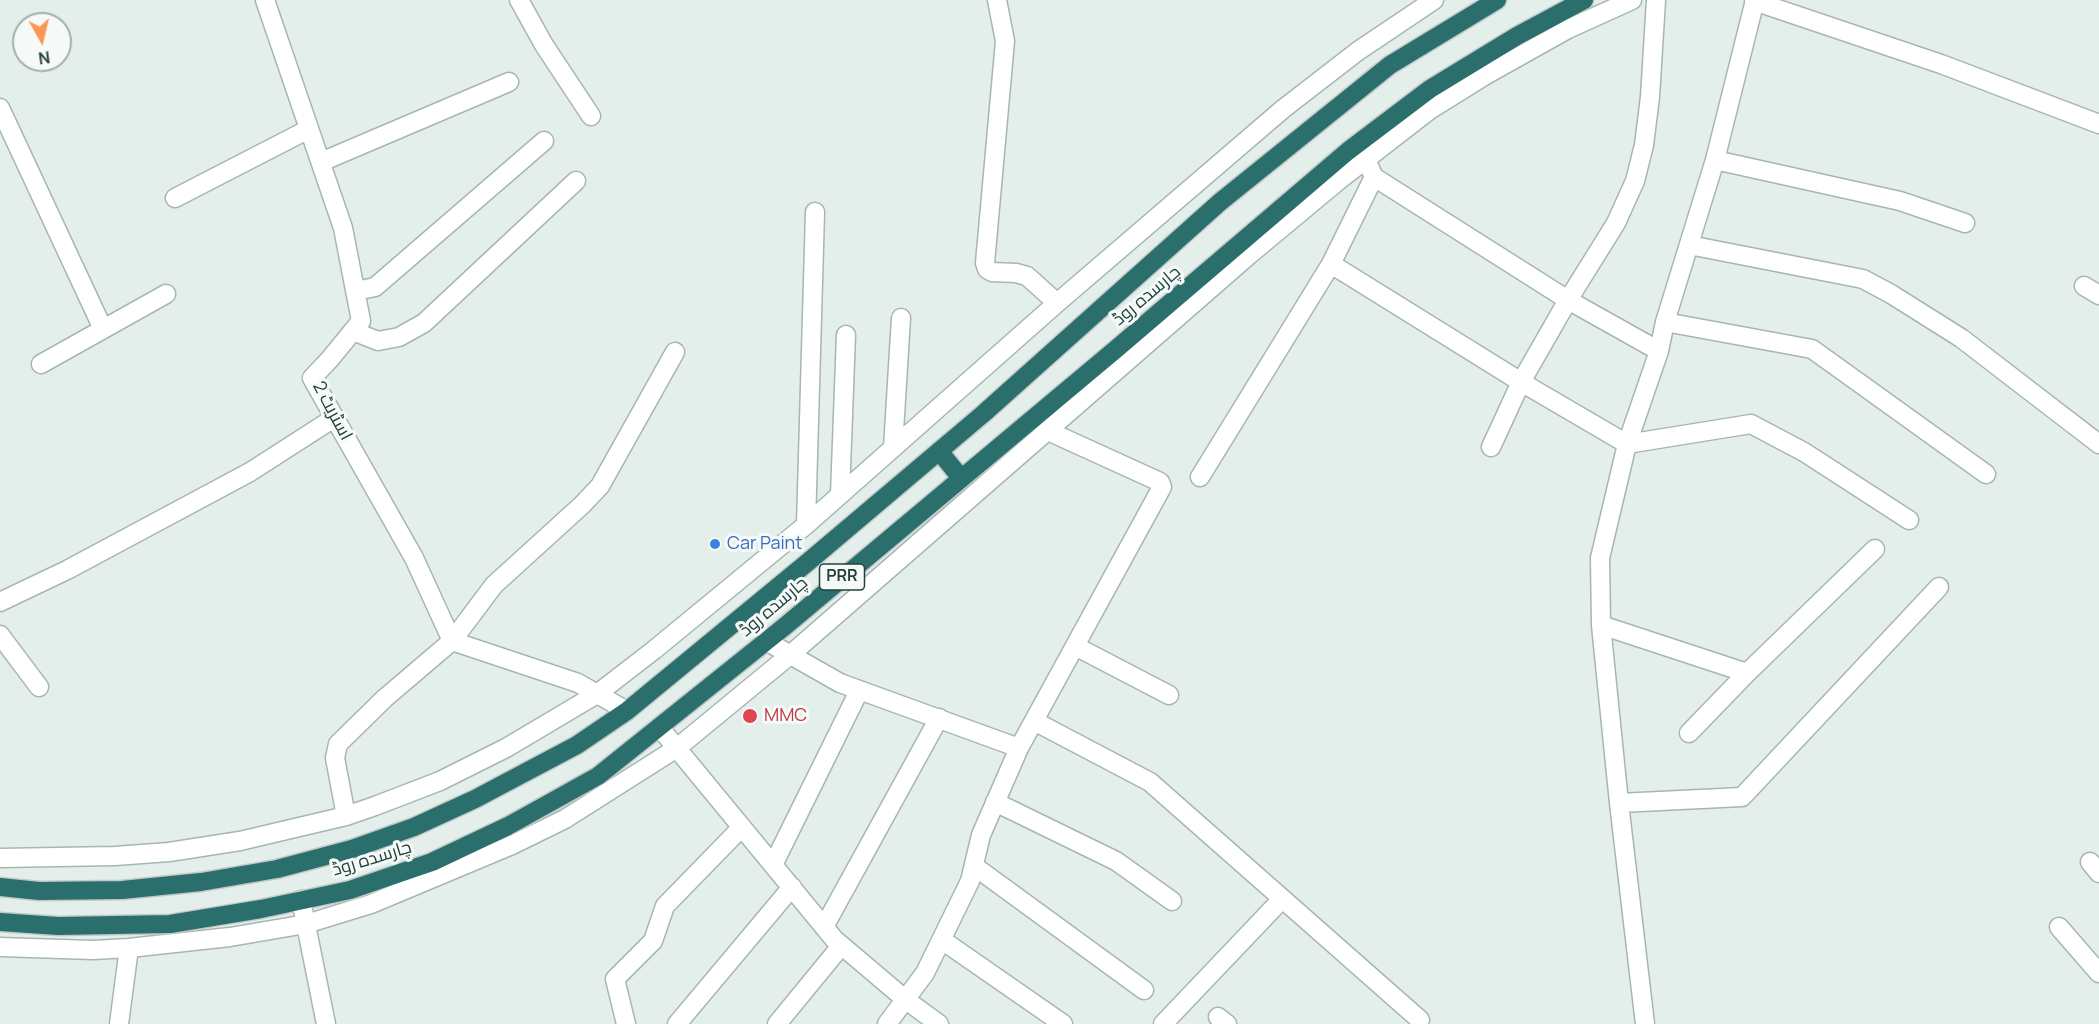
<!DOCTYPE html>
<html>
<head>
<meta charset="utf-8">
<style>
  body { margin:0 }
  #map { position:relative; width:2099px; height:1024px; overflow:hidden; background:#e4eeeb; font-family:Manrope,sans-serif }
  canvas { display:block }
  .north { position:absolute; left:12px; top:12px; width:60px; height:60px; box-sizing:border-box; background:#f5faf8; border:2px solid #a1b0ad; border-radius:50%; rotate:172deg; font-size:16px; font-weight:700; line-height:24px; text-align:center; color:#22413d }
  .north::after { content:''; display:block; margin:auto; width:21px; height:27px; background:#fa9755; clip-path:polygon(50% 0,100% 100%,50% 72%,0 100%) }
</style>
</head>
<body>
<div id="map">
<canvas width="2099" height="1024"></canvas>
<div class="north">N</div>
</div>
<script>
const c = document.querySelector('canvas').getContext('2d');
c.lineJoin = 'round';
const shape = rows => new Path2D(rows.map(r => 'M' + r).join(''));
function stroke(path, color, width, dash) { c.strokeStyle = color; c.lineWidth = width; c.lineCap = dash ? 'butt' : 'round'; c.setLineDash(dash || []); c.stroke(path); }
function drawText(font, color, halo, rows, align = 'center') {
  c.font = font + ' Manrope,Cairo,sans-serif'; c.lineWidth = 6; c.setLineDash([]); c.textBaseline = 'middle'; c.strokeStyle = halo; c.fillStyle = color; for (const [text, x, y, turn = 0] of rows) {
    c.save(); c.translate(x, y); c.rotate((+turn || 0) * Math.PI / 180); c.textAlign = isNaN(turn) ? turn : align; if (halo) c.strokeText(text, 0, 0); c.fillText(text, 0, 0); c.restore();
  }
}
const minor = shape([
  [265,0,343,228,361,321,330,359,312,378,414,558,452,641,578,683,627,711],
  [519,0,544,45,591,116],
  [997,0,1005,41,985,263,987,269,992,272,1016,273,1027,276,1057,303],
  [1754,1,1941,64,2099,124],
  [0,108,103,329],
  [1366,160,1374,177,1568,300,1659,351],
  [1715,160,1900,201,1965,223],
  [321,162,509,82],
  [175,198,309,129],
  [1689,245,1863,279,1891,294,1961,338,2099,444],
  [1331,264,1521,382,1627,444,1751,424,1804,452,1909,520],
  [2084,286,2099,295],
  [356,291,375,287,544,141],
  [1665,322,1812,349,1986,474],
  [353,331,378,341,399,337,424,323,576,181],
  [41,364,166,294],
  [1491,447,1521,382,1568,300,1616,223,1635,181,1644,145,1650,97,1656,0],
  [893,448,901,318],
  [1200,477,1331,264,1374,177],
  [840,495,846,335],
  [806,525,815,212],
  [0,602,67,570,250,472,334,418],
  [1601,625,1747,673],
  [0,635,39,687],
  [766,641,840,683,1019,748],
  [1075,646,1169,695],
  [1034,721,1150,782,1420,1020],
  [660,728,834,939,906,1000,939,1024],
  [1689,733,1747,673,1875,549],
  [995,802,1116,861,1172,901],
  [1619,803,1742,797,1939,587],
  [346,816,335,758,338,744,385,698,452,641,494,585,582,505,600,486,675,352],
  [0,858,115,856,169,852,240,841,346,816,375,806,440,781,506,748,597,694,654,650,806,525,1057,303,1283,109,1358,51,1434,0],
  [2090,862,2099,873],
  [773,865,859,691],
  [974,866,1144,990],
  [301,900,326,1024],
  [824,927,939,718],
  [2059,927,2099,973],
  [942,940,1063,1024],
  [0,947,93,950,129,948,230,937,306,924,371,904,512,845,565,819,677,748,790,655,1249,255,1338,181,1431,109,1484,76,1568,29,1632,0],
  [1218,1017,1227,1024],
  [119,1024,129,948],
  [626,1024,615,979,653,941,665,906,742,827],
  [677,1024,792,887],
  [777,1024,841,946],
  [887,1024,925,973,970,881,981,835,1019,748,1162,487,1160,482,1048,431],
  [1163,1024,1282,899],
  [1645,1024,1619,803,1601,625,1600,558,1627,444,1659,351,1665,322,1715,160,1755,0]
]);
const highway = shape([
  [939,451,961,478],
  [0,887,39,891,122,890,201,882,277,869,352,849,414,827,475,799,577,745,627,711,808,562,983,414,1220,202,1390,65,1497,0],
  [0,922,58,926,170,924,261,909,350,890,432,862,508,826,598,776,784,627,1115,350,1348,151,1430,89,1517,36,1584,0]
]);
stroke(minor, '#a6b7b3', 21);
stroke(highway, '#c1cac9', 21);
stroke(minor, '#fff', 18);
stroke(highway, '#2b6f6c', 18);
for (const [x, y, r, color] of [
  [715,544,6,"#3f7fe0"],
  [750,716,8,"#e0444e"]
]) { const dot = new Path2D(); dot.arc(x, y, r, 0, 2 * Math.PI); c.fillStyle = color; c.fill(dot); stroke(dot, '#f5faf8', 2); }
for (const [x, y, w] of [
  [842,577,45]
]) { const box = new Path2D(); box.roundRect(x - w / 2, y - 13, w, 26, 4.5); c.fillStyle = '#f5faf8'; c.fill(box); stroke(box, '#22413d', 1.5); }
drawText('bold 16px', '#22413d', null, [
  ["PRR",842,577]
]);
drawText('18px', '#22413d', '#f5faf8', [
  ["چارسدہ روڈ",1147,296,-40],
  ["اسٹریٹ 2",332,411,62],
  ["چارسدہ روڈ",774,607,-40],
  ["چارسدہ روڈ",372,859,-17]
]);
drawText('18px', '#366cbe', '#f5faf8', [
  ["Car Paint",727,544]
], 'left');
drawText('18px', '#be3a42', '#f5faf8', [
  ["MMC",764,716]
], 'left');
</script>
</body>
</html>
